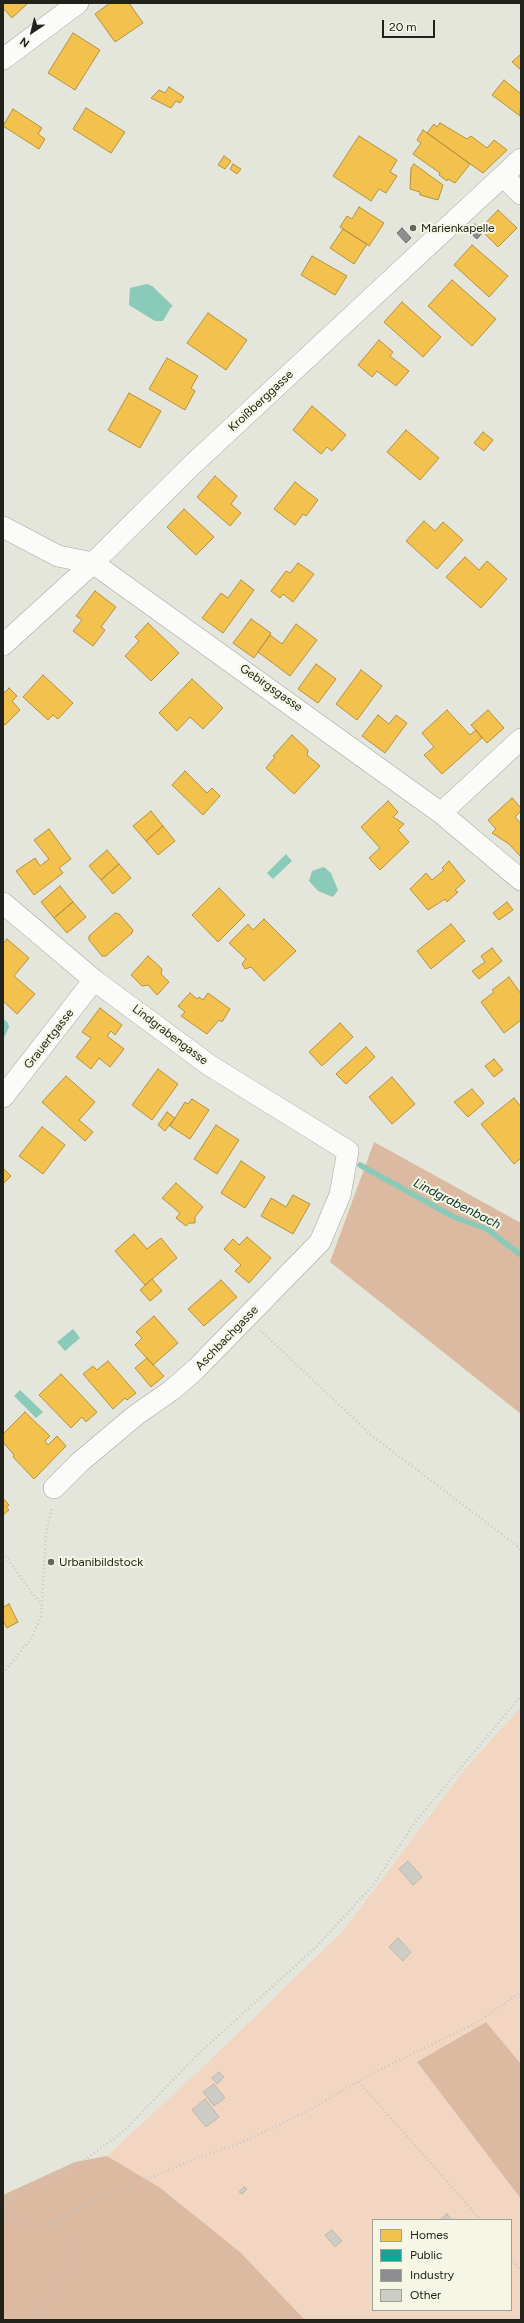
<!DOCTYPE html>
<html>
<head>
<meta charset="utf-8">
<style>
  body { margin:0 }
  #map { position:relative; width:524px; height:2323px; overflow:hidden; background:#e4e6db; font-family:Figtree,sans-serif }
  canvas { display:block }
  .frame { position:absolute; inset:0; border:4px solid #21221b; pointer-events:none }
  .legend { position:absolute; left:372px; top:2219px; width:140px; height:92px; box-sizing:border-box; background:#f5f7e4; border:1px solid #a0a294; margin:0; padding:5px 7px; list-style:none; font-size:12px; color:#21221b }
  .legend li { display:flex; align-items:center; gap:8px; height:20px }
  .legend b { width:20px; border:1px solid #a0a294 }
  .north { position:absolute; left:12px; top:12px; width:40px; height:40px; -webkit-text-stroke:3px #f5f7e4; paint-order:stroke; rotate:215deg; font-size:11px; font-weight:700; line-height:16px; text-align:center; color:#21221b }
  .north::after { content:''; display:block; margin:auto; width:14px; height:18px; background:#21221b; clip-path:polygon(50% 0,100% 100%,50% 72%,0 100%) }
  .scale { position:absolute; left:382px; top:20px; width:53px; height:18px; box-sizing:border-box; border:2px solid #21221b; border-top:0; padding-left:5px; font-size:12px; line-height:14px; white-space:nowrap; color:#21221b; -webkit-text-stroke:3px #f5f7e4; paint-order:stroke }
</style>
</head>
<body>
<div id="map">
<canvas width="524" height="2323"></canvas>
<div class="frame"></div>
<ul class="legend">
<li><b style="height:11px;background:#f2c14e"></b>Homes</li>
<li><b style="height:11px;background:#17a398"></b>Public</li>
<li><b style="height:11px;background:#8d8d92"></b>Industry</li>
<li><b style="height:11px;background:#cdcdc5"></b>Other</li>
</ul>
<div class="north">N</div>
<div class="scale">20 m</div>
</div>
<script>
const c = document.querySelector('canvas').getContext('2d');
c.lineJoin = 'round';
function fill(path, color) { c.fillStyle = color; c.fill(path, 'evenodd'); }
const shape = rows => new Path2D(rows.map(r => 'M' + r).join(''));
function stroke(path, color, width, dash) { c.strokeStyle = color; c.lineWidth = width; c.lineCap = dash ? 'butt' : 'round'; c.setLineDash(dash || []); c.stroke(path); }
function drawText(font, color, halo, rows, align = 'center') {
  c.font = font + ' Figtree,sans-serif'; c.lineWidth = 4; c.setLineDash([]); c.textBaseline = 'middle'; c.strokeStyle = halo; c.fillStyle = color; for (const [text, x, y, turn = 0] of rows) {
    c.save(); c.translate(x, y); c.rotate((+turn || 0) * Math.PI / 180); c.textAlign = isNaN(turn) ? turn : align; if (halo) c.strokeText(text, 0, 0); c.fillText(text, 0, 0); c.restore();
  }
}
fill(shape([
  [521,1707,521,2064,486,2022,417,2062,521,2199,521,2320,305,2320,240,2252,159,2187,107,2156,205,2065,342,1932,466,1768],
  [373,2220,511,2220,511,2310,373,2310]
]), '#f2d6c2');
fill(shape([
  [374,1142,521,1223,521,1414,330,1262],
  [486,2022,521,2064,521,2199,417,2062],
  [107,2156,159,2187,240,2252,305,2320,3,2320,3,2195,75,2162]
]), '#dcb9a1');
fill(shape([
  [147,284,152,286,173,306,171,307,163,321,155,321,129,305,130,288],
  [286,854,292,861,273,879,267,873],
  [324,867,331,873,338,890,333,897,318,891,309,881,312,871],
  [3,1018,8,1023,9,1027,3,1040],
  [73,1329,80,1338,65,1351,57,1342],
  [20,1390,43,1412,36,1418,14,1396]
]), '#8acab8');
const homes = shape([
  [3,3,28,3,12,18,3,8,3,3],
  [110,3,129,3,143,23,115,42,95,14,110,3],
  [73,33,100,50,75,90,48,73,73,33],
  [521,54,521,70,512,62,521,54],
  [504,80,521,94,520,116,492,95,504,80],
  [169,87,184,97,180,103,176,101,171,108,151,98,159,90,165,93,169,87],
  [86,108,125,132,111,153,73,129,86,108],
  [13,109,42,128,38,134,45,139,39,149,3,126,13,109],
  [440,123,467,139,471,136,487,148,494,140,507,150,483,173,427,133,434,124,437,127,440,123],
  [423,130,470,164,455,183,448,179,447,181,439,175,440,173,413,154,421,143,417,140,423,130],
  [359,136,397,160,390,172,397,176,386,193,379,189,371,201,333,176,359,136],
  [224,156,231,161,225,169,218,165,224,156],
  [233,164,241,169,237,174,230,169,233,164],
  [414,164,443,185,438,200,420,195,420,192,410,189,411,168,414,164],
  [359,207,384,223,369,246,340,227,347,216,352,219,359,207],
  [498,210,517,228,498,247,480,229,498,210],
  [343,229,367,244,354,264,330,248,343,229],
  [472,245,508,276,489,297,454,265,472,245],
  [312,256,347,276,335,295,301,275,312,256],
  [452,280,496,319,472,346,428,306,452,280],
  [402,302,441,337,423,357,384,322,402,302],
  [208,313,247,340,226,370,187,343,208,313],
  [379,340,393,352,390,356,409,371,396,386,377,371,372,377,358,365,379,340],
  [167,358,198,376,191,388,195,391,185,410,149,389,167,358],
  [129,393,161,411,140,448,108,430,129,393],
  [312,406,346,435,332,451,327,447,321,454,293,430,312,406],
  [406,430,439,458,420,480,387,452,406,430],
  [483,432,493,440,484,451,474,443,483,432],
  [215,476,237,496,231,504,241,513,230,526,197,497,215,476],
  [295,482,318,500,306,516,303,514,295,525,274,509,295,482],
  [184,509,214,537,196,555,167,527,184,509],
  [424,521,435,531,443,522,463,540,437,569,406,541,424,521],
  [465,557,479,570,487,561,507,579,481,608,446,577,465,557],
  [298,563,314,574,293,602,283,594,280,598,271,591,286,571,290,573,298,563],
  [241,580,254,590,223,633,202,618,221,593,228,598,241,580],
  [95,591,116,607,101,627,105,630,93,646,73,631,82,620,76,616,95,591],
  [251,619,271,633,254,658,233,643,251,619],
  [148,623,179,653,151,681,125,656,139,641,135,637,148,623],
  [296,624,317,640,290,676,258,652,270,635,282,644,296,624],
  [316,664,336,679,318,703,298,689,316,664],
  [361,670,382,686,357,720,336,704,361,670],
  [43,675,73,703,58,719,53,715,48,720,23,697,43,675],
  [192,679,223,708,203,729,190,717,177,731,159,713,192,679],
  [9,688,17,696,12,701,20,710,5,725,3,723,3,692,4,693,9,688],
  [447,710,470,735,476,730,482,738,442,774,424,755,434,747,422,733,447,710],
  [488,710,504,728,487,743,471,725,488,710],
  [378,715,389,724,396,715,407,723,385,753,362,736,378,715],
  [292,735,308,750,307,755,320,766,294,794,266,768,275,757,273,756,292,735],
  [185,771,207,793,212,788,220,796,203,815,172,785,185,771],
  [512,798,521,808,521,811,515,817,521,824,521,857,509,844,492,833,496,829,488,820,512,798],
  [388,801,398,812,393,817,404,824,398,830,409,842,380,870,369,858,380,848,361,827,388,801],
  [151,811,163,826,146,841,133,826,151,811],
  [163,826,175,841,158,855,146,841,163,826],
  [49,829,71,859,59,868,63,873,34,895,16,871,35,858,40,866,49,859,34,840,49,829],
  [107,850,119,864,101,880,89,866,107,850],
  [449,861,465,881,455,890,458,892,447,902,445,899,428,910,410,889,426,873,432,880,444,870,442,868,449,861],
  [119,864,131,878,113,894,101,880,119,864],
  [60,886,73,902,54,918,41,902,60,886],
  [219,888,245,915,218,942,192,915,219,888],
  [73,902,86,917,67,933,54,918,73,902],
  [507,902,513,910,499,920,493,913,507,902],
  [115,913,119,914,133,930,132,933,106,956,102,956,89,940,89,936,115,913],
  [264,919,296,951,264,981,251,967,245,969,242,964,246,959,229,943,248,924,253,930,264,919],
  [451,924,465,941,431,969,417,951,451,924],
  [7,939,29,958,14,976,35,994,17,1014,3,1001,3,944,7,939],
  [492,948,502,961,479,979,472,971,485,962,481,956,492,948],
  [148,956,162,969,161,974,169,982,157,995,148,985,142,986,131,975,148,956],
  [509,977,521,994,521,1020,504,1033,481,1002,494,992,492,990,509,977],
  [190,993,197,999,199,997,203,1000,208,993,230,1009,222,1022,219,1020,207,1034,181,1016,185,1012,178,1006,190,993],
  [100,1008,122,1025,115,1035,111,1031,107,1036,124,1049,110,1067,99,1058,91,1069,76,1057,91,1038,82,1032,100,1008],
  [340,1023,353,1037,322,1066,309,1052,340,1023],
  [366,1047,375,1057,346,1084,336,1074,366,1047],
  [494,1059,503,1070,494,1077,485,1066,494,1059],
  [158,1069,178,1084,152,1120,132,1105,158,1069],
  [66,1076,95,1102,79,1120,93,1132,85,1141,42,1102,66,1076],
  [392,1077,415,1104,392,1124,369,1097,392,1077],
  [472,1089,484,1103,468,1117,454,1102,472,1089],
  [514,1098,521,1107,521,1158,514,1164,481,1124,514,1098],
  [192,1099,209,1110,190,1139,170,1126,185,1102,188,1104,192,1099],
  [167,1112,175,1118,165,1131,158,1125,167,1112],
  [216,1125,239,1140,217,1174,194,1159,216,1125],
  [42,1127,65,1145,43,1174,19,1156,42,1127],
  [241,1161,265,1177,245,1208,221,1193,241,1161],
  [3,1168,11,1176,3,1184,3,1168],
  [176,1183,203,1207,195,1217,195,1223,189,1223,186,1226,176,1218,180,1213,162,1198,176,1183],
  [293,1195,310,1204,293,1234,261,1216,271,1198,286,1207,293,1195],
  [134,1234,147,1249,161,1238,177,1258,145,1285,115,1251,134,1234],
  [247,1237,271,1258,249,1283,235,1271,241,1265,224,1249,233,1239,239,1245,247,1237],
  [152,1279,162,1291,150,1301,140,1290,152,1279],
  [221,1280,237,1297,204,1326,188,1309,221,1280],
  [154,1316,178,1343,153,1365,135,1345,142,1338,136,1332,154,1316],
  [147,1358,164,1376,151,1387,135,1368,147,1358],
  [108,1361,136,1393,127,1400,125,1398,113,1409,83,1374,93,1366,97,1370,108,1361],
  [61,1374,97,1412,86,1422,82,1417,71,1428,39,1395,61,1374],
  [25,1412,50,1436,45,1441,48,1445,57,1436,66,1446,34,1479,13,1457,14,1455,3,1442,3,1434,25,1412],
  [3,1498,9,1505,6,1507,9,1510,3,1515,3,1498],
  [9,1604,18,1622,7,1628,3,1621,3,1607,9,1604]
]);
fill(homes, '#f2c14e');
stroke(homes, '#b3913f', 1);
const public = shape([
  [413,224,417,228,412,232,409,228,413,224]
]);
fill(public, '#17a398');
stroke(public, '#1a7c72', 1);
const industry = shape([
  [475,224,483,232,477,239,468,231,475,224],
  [402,228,411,238,406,243,397,233,402,228]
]);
fill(industry, '#8d8d92');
stroke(industry, '#6d6d6e', 1);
stroke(shape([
  [360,1165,454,1217,487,1229,521,1255]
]), '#8acab8', 5.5);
const building = shape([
  [408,1861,422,1877,413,1885,399,1869,408,1861],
  [398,1938,411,1952,403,1961,389,1947,398,1938],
  [219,2072,224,2077,217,2084,212,2078,219,2072],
  [214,2084,225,2098,214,2106,203,2092,214,2084],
  [205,2099,219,2117,206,2127,192,2110,205,2099],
  [244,2187,247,2189,242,2194,239,2192,244,2187],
  [447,2214,452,2220,440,2220,447,2214],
  [332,2230,342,2241,335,2247,325,2235,332,2230]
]);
fill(building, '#cdcdc5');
stroke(building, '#bbb9b1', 1);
const minor = shape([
  [3,59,78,3],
  [503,176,521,194],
  [3,527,58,556,93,563,441,813,521,880],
  [3,645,93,563,192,465,521,159],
  [441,813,521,739],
  [3,903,94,980,209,1065,348,1151,340,1195,320,1242,196,1369,172,1390,136,1415,80,1462,54,1488],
  [3,1097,94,980]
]);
stroke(minor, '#a5a69e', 22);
stroke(shape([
  [260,1330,371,1435,521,1549],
  [3,1553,42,1606],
  [3,1673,31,1639,41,1617,46,1533,52,1506],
  [359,2082,481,2220],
  [3,2203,74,2168,125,2130,196,2056,316,1947,374,1884,416,1821,521,1696],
  [3,2205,30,2230,54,2222,74,2210,197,2158,236,2145,302,2114,369,2075,476,2023,521,1992],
  [511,2258,521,2271],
  [30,2320,57,2288,76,2260,67,2236,54,2222]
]), '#c7c7c3', 2.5, [1, 3]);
stroke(minor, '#fbfbfa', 21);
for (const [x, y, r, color] of [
  [413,228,4,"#65675e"],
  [51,1562,4,"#65675e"]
]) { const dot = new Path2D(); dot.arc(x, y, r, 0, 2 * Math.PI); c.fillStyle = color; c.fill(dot); stroke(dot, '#f5f7e4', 1.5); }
drawText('12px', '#21221b', '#f5f7e4', [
  ["Marienkapelle",421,228],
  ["Urbanibildstock",59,1562]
], 'left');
drawText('12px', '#21221b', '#f5f7e4', [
  ["Kroißberggasse",261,401,-43],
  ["Gebirgsgasse",271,688,35],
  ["Lindgrabengasse",170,1035,37],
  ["Grauertgasse",49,1039,-52],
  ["Aschbachgasse",227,1338,-46]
]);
drawText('italic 13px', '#05322a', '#f5f7e4', [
  ["Lindgrabenbach",457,1204,27]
]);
</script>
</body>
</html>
